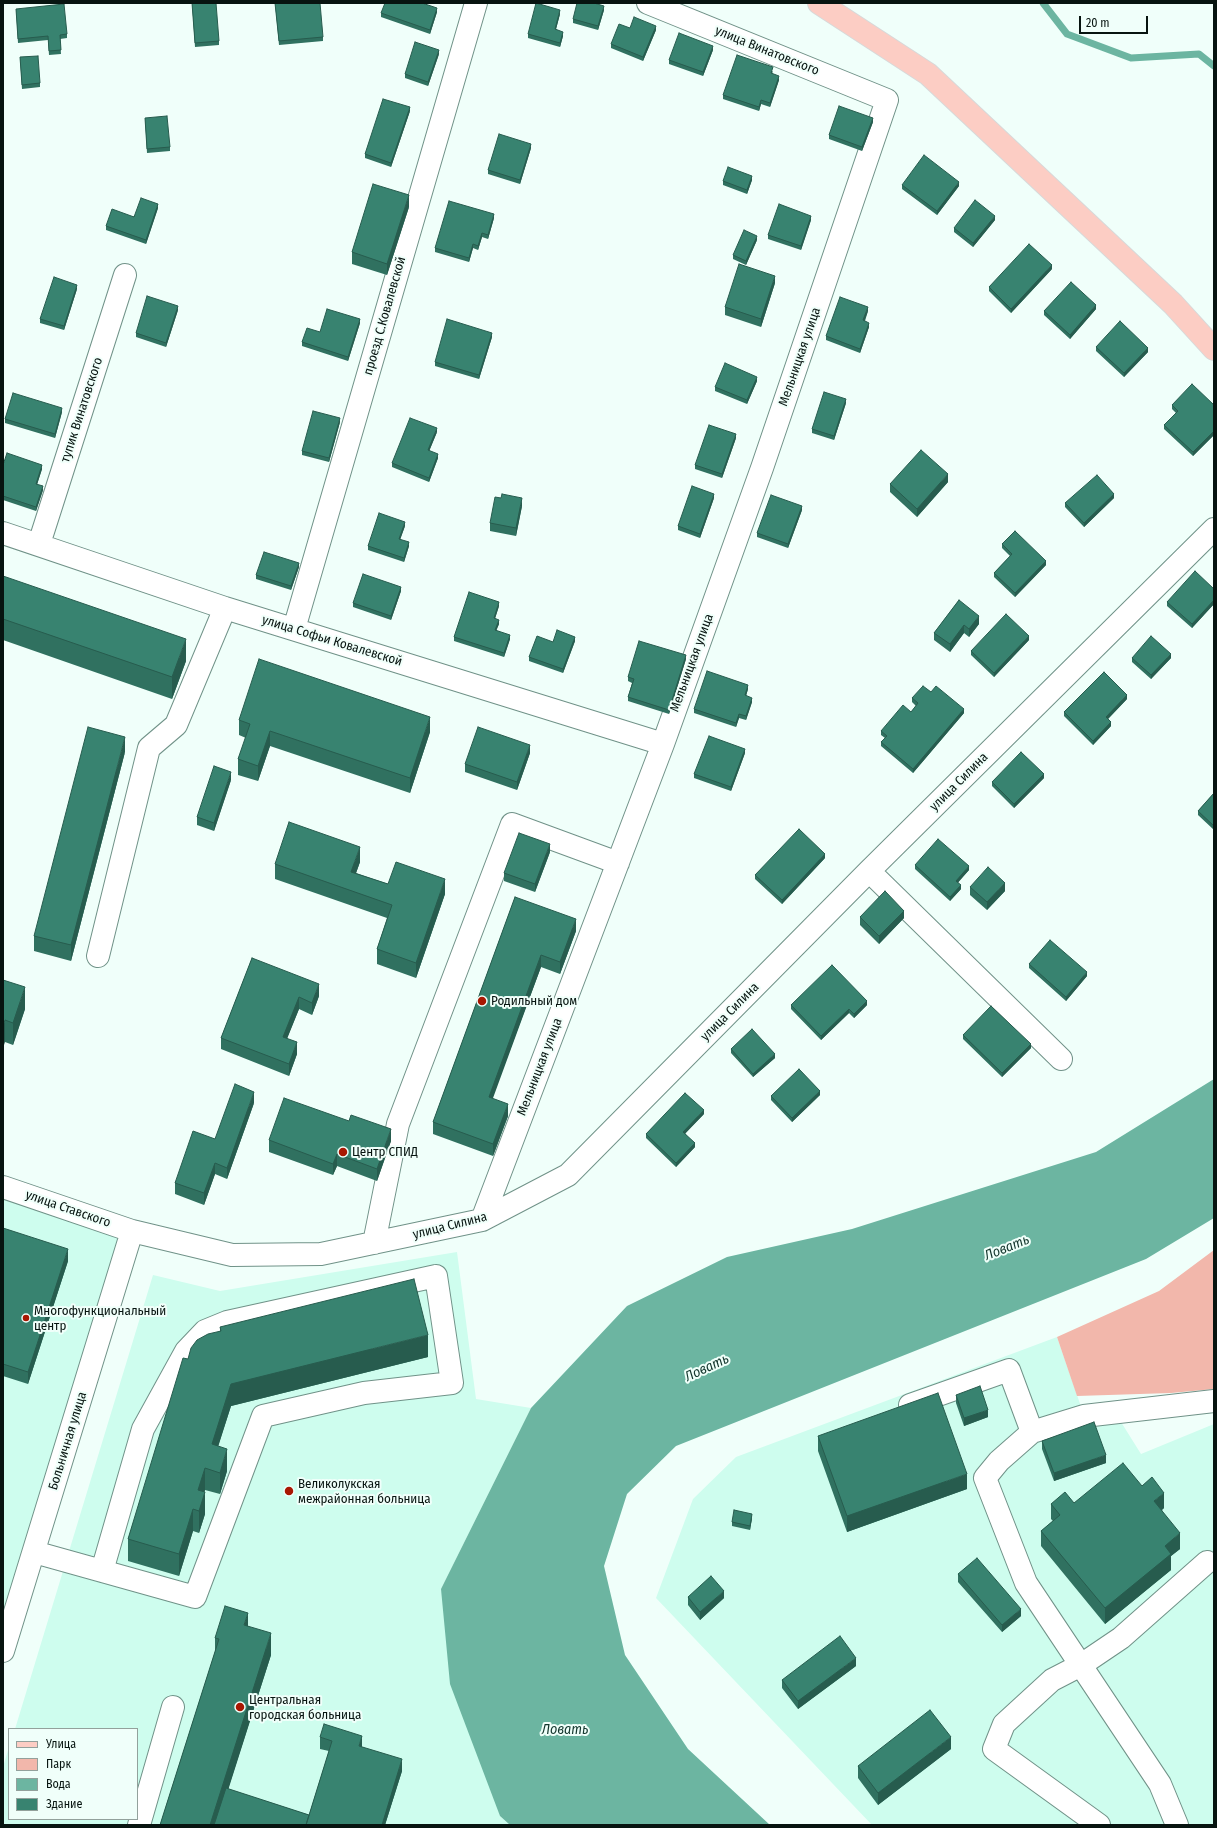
<!DOCTYPE html>
<html>
<head>
<meta charset="utf-8">
<style>
  body { margin:0 }
  #map { position:relative; width:1217px; height:1828px; overflow:hidden; background:#f0fffa; font-family:"Fira Sans Condensed",sans-serif }
  canvas { display:block }
  .frame { position:absolute; inset:0; border:4px solid #071410; pointer-events:none }
  .legend { position:absolute; left:8px; top:1728px; width:130px; height:92px; box-sizing:border-box; background:#f0fffa; border:1px solid #93a19c; margin:0; padding:5px 7px; list-style:none; font-size:12px; color:#071410 }
  .legend li { display:flex; align-items:center; gap:8px; height:20px }
  .legend b { width:20px; border:1px solid #93a19c }
  .scale { position:absolute; left:1079px; top:16px; width:69px; height:18px; box-sizing:border-box; border:2px solid #071410; border-top:0; padding-left:5px; font-size:12px; line-height:14px; white-space:nowrap; color:#071410; -webkit-text-stroke:3px #f0fffa; paint-order:stroke }
</style>
</head>
<body>
<div id="map">
<canvas width="1217" height="1828"></canvas>
<div class="frame"></div>
<ul class="legend">
<li><b style="height:5px;background:#fccdc4"></b>Улица</li>
<li><b style="height:11px;background:#f2b7ab"></b>Парк</li>
<li><b style="height:11px;background:#6cb5a1"></b>Вода</li>
<li><b style="height:11px;background:#388370"></b>Здание</li>
</ul>
<div class="scale">20 m</div>
</div>
<script>
const c = document.querySelector('canvas').getContext('2d');
c.lineJoin = 'round';
function fill(path, color) { c.fillStyle = color; c.fill(path, 'evenodd'); }
const shape = rows => new Path2D(rows.map(r => 'M' + r).join(''));
function stroke(path, color, width, dash) { c.strokeStyle = color; c.lineWidth = width; c.lineCap = dash ? 'butt' : 'round'; c.setLineDash(dash || []); c.stroke(path); }
function drawText(font, color, halo, rows, align = 'center') {
  c.font = font + ' "Fira Sans Condensed",sans-serif'; c.lineWidth = 4; c.setLineDash([]); c.textBaseline = 'middle'; c.strokeStyle = halo; c.fillStyle = color; for (const [text, x, y, turn = 0] of rows) {
    c.save(); c.translate(x, y); c.rotate((+turn || 0) * Math.PI / 180); c.textAlign = isNaN(turn) ? turn : align; if (halo) c.strokeText(text, 0, 0); c.fillText(text, 0, 0); c.restore();
  }
}
fill(shape([
  [3,1194,122,1235,3,1623],
  [457,1252,476,1399,531,1408,441,1589,500,1816,510,1825,3,1825,3,1767,9,1747,9,1819,137,1819,137,1729,15,1729,153,1275,220,1291],
  [1057,1337,1088,1427,1121,1422,1141,1454,1214,1424,1214,1825,872,1825,656,1598,693,1499,736,1457]
]), '#cefdee');
fill(shape([
  [1214,1250,1214,1389,1171,1393,1077,1396,1057,1337,1159,1291]
]), '#f2b7ab');
fill(shape([
  [1214,1079,1214,1218,1146,1259,676,1446,627,1494,604,1566,625,1655,688,1749,770,1825,510,1825,500,1816,450,1684,441,1589,531,1408,627,1306,727,1257,852,1229,1096,1152]
]), '#6cb5a1');
stroke(shape([
  [1043,3,1067,34,1131,58,1199,54,1214,66]
]), '#6cb5a1', 7);
const minor = shape([
  [3,533,225,608,663,744],
  [39,544,125,275],
  [294,629,476,3],
  [869,871,1061,1059],
  [98,956,149,748,176,725,225,608],
  [3,1187,132,1231,232,1255,321,1254,482,1220,568,1175,869,871,1214,529],
  [482,1220,663,744,762,468,887,100,648,3],
  [374,1243,398,1124,512,824,618,863],
  [910,1405,1009,1370,1032,1432],
  [34,1552,102,1571,195,1597,263,1416,364,1393,452,1383,436,1276,227,1322,205,1331,186,1351,143,1429,102,1571],
  [3,1651,132,1231],
  [139,1825,173,1707],
  [1099,1825,994,1749,1004,1724,1052,1680,1081,1665,1121,1638,1207,1562],
  [1177,1825,1160,1784,1026,1583,985,1478,999,1461,1032,1432,1084,1416,1214,1401]
]);
const major = shape([
  [819,3,928,74,1173,304,1214,349]
]);
stroke(minor, '#709288', 24);
stroke(major, '#d7d9d9', 24);
stroke(minor, '#fff', 22);
stroke(major, '#fccdc4', 22);
fill(shape([
  [192,3,219,41,219,45,195,47],
  [275,3,323,37,323,41,279,45],
  [16,9,67,34,67,38,60,39,61,54,49,55,48,40,18,43],
  [604,10,598,30,573,23,573,19],
  [437,12,430,34,381,17,381,13],
  [560,14,556,29,563,36,560,47,528,38,528,34],
  [656,30,643,61,611,48,611,44],
  [713,50,703,76,669,64,669,60],
  [439,54,428,86,405,78,405,74],
  [20,57,40,83,40,87,22,89],
  [773,71,772,74,779,80,770,107,761,104,759,111,723,99,723,95],
  [410,111,391,167,365,158,365,154],
  [145,118,170,147,170,151,147,153],
  [873,122,862,151,829,139,829,135],
  [531,148,520,184,488,174,488,170],
  [752,180,747,194,723,185,723,181],
  [902,185,959,186,937,215,902,189],
  [409,207,387,275,352,264,352,252],
  [158,208,146,244,106,230,106,226],
  [494,218,488,239,482,237,478,250,473,248,469,262,435,252,435,248],
  [811,220,801,250,768,239,768,235],
  [995,220,973,247,954,232,954,228],
  [757,240,746,265,733,259,733,255],
  [1052,269,1011,313,989,291,989,287],
  [775,283,761,327,725,315,725,307],
  [77,289,64,330,40,323,40,319],
  [1096,309,1070,339,1044,315,1044,311],
  [178,310,166,347,136,337,136,333],
  [868,311,865,321,869,327,860,353,826,340,826,336],
  [360,323,348,361,302,346,302,342,320,332],
  [492,337,479,379,435,366,435,362],
  [1096,347,1148,352,1124,377,1096,351],
  [757,381,747,404,715,391,715,387],
  [846,403,834,440,812,433,812,429],
  [1172,405,1214,405,1214,435,1193,456,1164,429,1164,425,1176,413,1172,409],
  [62,412,55,438,5,423,5,419],
  [340,422,329,462,302,455,302,451],
  [437,432,429,451,438,458,429,482,392,467,392,463],
  [736,438,722,478,695,469,695,465],
  [3,465,42,469,37,484,43,490,36,511,3,500],
  [948,482,917,517,890,492,890,484],
  [714,498,700,538,678,530,678,526],
  [1114,498,1084,527,1065,507,1065,503],
  [522,506,516,536,490,531,490,523],
  [802,510,788,548,757,537,757,533],
  [405,526,400,539,409,546,404,562,368,550,368,546],
  [1002,544,1046,565,1015,597,994,577,994,573,1010,556,1002,548],
  [299,567,291,590,256,579,256,575],
  [3,576,186,661,172,699,3,640],
  [1214,589,1214,604,1192,628,1167,606,1167,602],
  [401,591,391,620,353,607,353,603],
  [959,600,979,624,969,637,964,633,950,652,934,640,934,633],
  [499,606,495,618,499,624,496,630,510,639,504,657,454,641,454,637],
  [1029,640,994,677,971,655,971,651],
  [575,641,563,673,529,661,529,657,553,642],
  [1132,658,1171,658,1151,679,1132,662],
  [686,659,669,714,628,701,628,697,632,683,628,681,628,677],
  [748,689,746,696,752,702,746,720,739,718,736,727,694,713,694,709],
  [931,692,964,713,913,773,881,746,881,742,885,738,881,735,881,731,911,712,916,706,912,702,912,698],
  [1127,699,1108,719,1111,726,1093,745,1064,716,1064,712],
  [239,720,430,732,410,793,270,746,258,781,238,775,238,759,246,738,239,735],
  [125,752,71,961,34,951,34,936],
  [530,753,517,790,465,772,465,764],
  [745,753,731,791,694,778,694,774],
  [1044,778,1014,808,992,786,992,782],
  [231,780,214,831,197,825,197,817],
  [1214,793,1214,830,1198,815,1198,811],
  [550,852,535,892,504,881,504,873],
  [825,858,782,904,755,879,755,875],
  [360,862,356,873,388,884,445,894,416,978,377,964,377,949,387,918,275,879,275,864],
  [915,865,969,870,958,882,961,889,950,901,915,869],
  [970,887,1005,891,987,910,970,895],
  [515,897,576,931,560,974,541,967,492,1098,508,1116,493,1156,433,1134,433,1122],
  [860,917,904,918,879,944,860,925],
  [252,958,319,996,312,1015,299,1009,287,1038,297,1054,289,1076,221,1049,221,1038],
  [1029,964,1087,976,1066,1001,1029,968],
  [3,980,25,1009,13,1045,5,1042],
  [791,1005,867,1005,854,1018,849,1013,821,1040,791,1009],
  [963,1035,1031,1048,1002,1077,963,1039],
  [731,1049,775,1058,753,1077,731,1053],
  [820,1095,792,1122,771,1100,771,1096],
  [254,1103,227,1179,215,1174,204,1205,175,1194,175,1183,215,1139],
  [704,1114,685,1133,695,1147,676,1167,646,1138,646,1134],
  [269,1140,391,1141,377,1181,337,1166,333,1175,269,1152],
  [3,1228,68,1261,28,1384,3,1376],
  [220,1327,428,1357,231,1406,218,1446,227,1471,220,1494,205,1490,204,1492,205,1514,199,1533,193,1531,179,1576,128,1561,128,1539,188,1359,220,1331],
  [956,1395,988,1417,964,1426,956,1403],
  [818,1436,967,1489,847,1532,818,1451],
  [1042,1441,1106,1463,1054,1481,1042,1449],
  [1142,1486,1164,1508,1162,1510,1180,1549,1171,1556,1171,1570,1105,1624,1041,1546,1041,1531,1053,1521,1051,1519,1051,1504,1074,1503],
  [752,1518,750,1530,732,1526,732,1522],
  [958,1574,1021,1616,1002,1632,958,1582],
  [688,1597,724,1598,700,1620,688,1605],
  [248,1626,271,1655,228,1789,309,1815,329,1751,320,1749,320,1737,362,1747,402,1771,385,1825,160,1825,215,1652,215,1638],
  [856,1666,798,1709,782,1688,782,1680],
  [951,1749,878,1805,858,1778,858,1766]
]), '#307160');
fill(shape([
  [604,6,604,10,598,30,598,26],
  [437,8,437,12,430,34,430,30],
  [560,10,560,14,555,33,555,29],
  [656,26,656,30,643,61,643,57],
  [563,32,563,36,560,47,560,43],
  [713,46,713,50,703,76,703,72],
  [439,50,439,54,428,86,428,82],
  [779,76,779,80,770,107,770,103],
  [761,100,761,104,759,111,759,107],
  [410,107,410,111,391,167,391,163],
  [873,118,873,122,862,151,862,147],
  [531,144,531,148,520,184,520,180],
  [752,176,752,180,747,194,747,190],
  [959,182,959,186,937,215,937,211],
  [409,195,409,207,387,275,387,264],
  [158,204,158,208,146,244,146,240],
  [494,214,494,218,488,239,488,235],
  [811,216,811,220,801,250,801,246],
  [995,216,995,220,973,247,973,243],
  [482,233,482,237,478,250,478,246],
  [757,236,757,240,746,265,746,261],
  [473,244,473,248,469,262,469,258],
  [1052,265,1052,269,1011,313,1011,309],
  [775,276,775,283,761,327,761,319],
  [77,285,77,289,64,330,64,326],
  [1096,305,1096,309,1070,339,1070,335],
  [178,306,178,310,166,347,166,343],
  [868,307,868,311,863,324,863,320],
  [360,319,360,323,348,361,348,357],
  [869,323,869,327,860,353,860,349],
  [492,333,492,337,479,379,479,375],
  [1148,348,1148,352,1124,377,1124,373],
  [757,377,757,381,747,404,747,400],
  [846,399,846,403,834,440,834,436],
  [62,408,62,412,55,438,55,434],
  [340,418,340,422,329,462,329,458],
  [437,428,437,432,428,454,428,450],
  [1214,431,1214,435,1193,456,1193,452],
  [736,434,736,438,722,478,722,474],
  [438,454,438,458,429,482,429,478],
  [42,465,42,469,36,488,36,484],
  [948,474,948,482,917,517,917,509],
  [43,486,43,490,36,511,36,507],
  [714,494,714,498,700,538,700,534],
  [1114,494,1114,498,1084,527,1084,523],
  [522,498,522,506,516,536,516,528],
  [802,506,802,510,788,548,788,544],
  [405,522,405,526,399,543,399,539],
  [409,542,409,546,404,562,404,558],
  [1046,561,1046,565,1015,597,1015,593],
  [299,563,299,567,291,590,291,586],
  [401,587,401,591,391,620,391,616],
  [1214,600,1214,604,1192,628,1192,624],
  [499,602,499,606,494,622,494,618],
  [979,616,979,624,969,637,969,629],
  [499,620,499,624,495,634,495,630],
  [964,625,964,633,950,652,950,644],
  [510,635,510,639,504,657,504,653],
  [1029,636,1029,640,994,677,994,673],
  [575,637,575,641,563,673,563,669],
  [186,639,186,661,172,699,172,677],
  [1171,654,1171,658,1151,679,1151,675],
  [686,655,686,659,669,714,669,710],
  [748,685,748,689,745,699,745,695],
  [1127,695,1127,699,1106,721,1106,717],
  [752,698,752,702,746,720,746,716],
  [964,709,964,713,913,773,913,769],
  [739,714,739,718,736,727,736,723],
  [430,717,430,732,410,793,410,778],
  [1111,722,1111,726,1093,745,1093,741],
  [270,731,270,746,258,781,258,766],
  [125,737,125,752,71,961,71,945],
  [530,745,530,753,517,790,517,782],
  [745,749,745,753,731,791,731,787],
  [231,772,231,780,214,831,214,823],
  [1044,774,1044,778,1014,808,1014,804],
  [550,844,550,852,535,892,535,884],
  [360,847,360,862,351,887,351,872],
  [825,854,825,858,782,904,782,900],
  [969,866,969,870,956,885,956,881],
  [445,879,445,894,416,978,416,963],
  [1005,883,1005,891,987,910,987,902],
  [961,885,961,889,950,901,950,897],
  [904,911,904,918,879,944,879,936],
  [576,919,576,931,560,974,560,962],
  [541,955,541,967,489,1109,489,1097],
  [1087,972,1087,976,1066,1001,1066,997],
  [319,984,319,996,312,1015,312,1003],
  [25,987,25,1009,13,1045,13,1023],
  [299,997,299,1009,283,1049,283,1037],
  [867,1001,867,1005,854,1018,854,1014],
  [849,1009,849,1013,821,1040,821,1036],
  [5,1020,5,1042,3,1048,3,1026],
  [297,1042,297,1054,289,1076,289,1064],
  [1031,1044,1031,1048,1002,1077,1002,1073],
  [775,1054,775,1058,753,1077,753,1074],
  [820,1091,820,1095,792,1122,792,1118],
  [254,1092,254,1103,227,1179,227,1168],
  [508,1104,508,1116,493,1156,493,1144],
  [704,1110,704,1114,683,1136,683,1132],
  [391,1129,391,1141,377,1181,377,1169],
  [695,1143,695,1147,676,1167,676,1163],
  [337,1154,337,1166,333,1175,333,1164],
  [215,1163,215,1174,204,1205,204,1193],
  [68,1249,68,1261,28,1384,28,1372],
  [428,1335,428,1357,231,1406,212,1466,212,1444,231,1384],
  [988,1410,988,1417,964,1426,964,1418],
  [227,1449,227,1471,220,1494,220,1473],
  [1106,1455,1106,1463,1054,1481,1054,1473],
  [205,1468,205,1490,198,1512,198,1490],
  [967,1474,967,1489,847,1532,847,1516],
  [205,1492,205,1514,199,1533,199,1511],
  [1164,1493,1164,1508,1154,1516,1154,1501],
  [193,1509,193,1531,179,1576,179,1554],
  [752,1514,752,1518,750,1530,750,1526],
  [1180,1533,1180,1549,1171,1556,1171,1570,1105,1624,1105,1608,1165,1546],
  [724,1591,724,1598,700,1620,700,1612],
  [1021,1609,1021,1616,1002,1632,1002,1625],
  [248,1613,248,1635,244,1625],
  [271,1633,271,1655,217,1825,210,1825],
  [856,1658,856,1666,798,1709,798,1701],
  [362,1736,362,1748,359,1746],
  [951,1737,951,1749,878,1805,878,1793],
  [402,1759,402,1771,385,1825,382,1825]
]), '#275c4e');
const building = shape([
  [192,3,216,3,219,41,195,43,192,3],
  [275,3,320,3,323,37,279,41,275,3],
  [385,3,422,3,437,8,430,30,381,13,385,3],
  [536,3,560,10,555,29,563,32,560,43,528,34,536,3],
  [577,3,594,3,604,6,598,26,573,19,577,3],
  [64,4,67,34,60,35,61,50,49,51,48,36,18,39,16,9,64,4],
  [634,17,656,26,643,57,611,44,619,24,630,28,634,17],
  [679,33,713,46,703,72,669,60,679,33],
  [415,42,439,50,428,82,405,74,415,42],
  [737,55,773,67,771,73,779,76,770,103,761,100,759,107,723,95,737,55],
  [38,56,40,83,22,85,20,57,38,56],
  [383,99,410,107,391,163,365,154,383,99],
  [839,106,873,118,862,147,829,135,839,106],
  [167,116,170,147,147,149,145,118,167,116],
  [499,134,531,144,520,180,488,170,499,134],
  [924,155,959,182,937,211,902,185,924,155],
  [728,167,752,176,747,190,723,181,728,167],
  [373,184,409,195,387,264,352,252,373,184],
  [141,198,158,204,146,240,106,226,112,209,134,217,141,198],
  [975,200,995,216,973,243,954,228,975,200],
  [449,201,494,214,488,235,482,233,478,246,473,244,469,258,435,248,449,201],
  [779,204,811,216,801,246,768,235,779,204],
  [744,230,757,236,746,261,733,255,744,230],
  [1029,244,1052,265,1011,309,989,287,1029,244],
  [739,264,775,276,761,319,725,307,739,264],
  [54,277,77,285,64,326,40,319,54,277],
  [1071,282,1096,305,1070,335,1044,311,1071,282],
  [147,296,178,306,166,343,136,333,147,296],
  [840,297,868,307,863,320,869,323,860,349,826,336,840,297],
  [327,309,360,319,348,357,302,342,307,328,320,332,327,309],
  [447,319,492,333,479,375,435,362,447,319],
  [1120,321,1148,348,1124,373,1096,347,1120,321],
  [725,363,757,377,747,400,715,387,725,363],
  [1192,384,1214,405,1214,431,1193,452,1164,425,1178,411,1172,405,1192,384],
  [824,392,846,399,834,436,812,429,824,392],
  [13,393,62,408,55,434,5,419,13,393],
  [313,411,340,418,329,458,302,451,313,411],
  [410,418,437,428,428,450,438,454,429,478,392,463,410,418],
  [709,425,736,434,722,474,695,465,709,425],
  [921,450,948,474,917,509,890,484,921,450],
  [7,453,42,465,36,484,43,486,36,507,3,496,3,465,7,453],
  [1097,475,1114,494,1084,523,1065,503,1097,475],
  [692,486,714,494,700,534,678,526,692,486],
  [502,494,522,498,516,528,490,523,495,497,501,498,502,494],
  [771,495,802,506,788,544,757,533,771,495],
  [379,513,405,522,399,539,409,542,404,558,368,546,379,513],
  [1015,531,1046,561,1015,593,994,573,1012,554,1002,544,1015,531],
  [264,552,299,563,291,586,256,575,264,552],
  [1195,571,1214,589,1214,600,1192,624,1167,602,1195,571],
  [363,574,401,587,391,616,353,603,363,574],
  [3,576,186,639,172,677,3,619,3,576],
  [469,592,499,602,494,618,499,620,495,630,510,635,504,653,454,637,469,592],
  [959,600,979,616,969,629,964,625,950,644,934,633,959,600],
  [1006,614,1029,636,994,673,971,651,1006,614],
  [557,630,575,637,563,669,529,657,537,636,553,642,557,630],
  [1151,636,1171,654,1151,675,1132,658,1151,636],
  [639,641,686,655,669,710,628,697,634,679,628,677,639,641],
  [259,659,430,717,410,778,270,731,258,766,238,759,250,724,239,720,259,659],
  [707,671,748,685,745,695,752,698,746,716,739,714,736,723,694,709,707,671],
  [1104,672,1127,695,1106,717,1111,722,1093,741,1064,712,1104,672],
  [923,686,931,692,936,686,964,709,913,769,881,742,887,736,881,731,903,705,911,712,918,703,912,698,923,686],
  [88,727,125,737,71,945,34,936,88,727],
  [478,727,530,745,517,782,465,764,478,727],
  [709,736,745,749,731,787,694,774,709,736],
  [1021,752,1044,774,1014,804,992,782,1021,752],
  [214,766,231,772,214,823,197,817,214,766],
  [1214,793,1214,826,1198,811,1214,793],
  [289,822,360,847,351,872,388,884,396,862,445,879,416,963,377,949,392,905,275,864,289,822],
  [799,829,825,854,782,900,755,875,799,829],
  [519,833,550,844,535,884,504,873,519,833],
  [938,839,969,866,956,881,961,885,950,897,915,865,938,839],
  [988,867,1005,883,987,902,970,887,988,867],
  [885,891,904,911,879,936,860,917,885,891],
  [515,897,576,919,560,962,541,955,489,1097,508,1104,493,1144,433,1122,515,897],
  [1050,940,1087,972,1066,997,1029,964,1050,940],
  [252,958,319,984,312,1003,299,997,283,1037,297,1042,289,1064,221,1038,252,958],
  [832,965,867,1001,854,1014,849,1009,821,1036,791,1005,832,965],
  [3,980,25,987,13,1023,5,1020,3,1026,3,980],
  [991,1006,1031,1044,1002,1073,963,1035,991,1006],
  [752,1029,775,1054,753,1074,731,1049,752,1029],
  [799,1069,820,1091,792,1118,771,1096,799,1069],
  [235,1084,254,1092,227,1168,215,1163,204,1193,175,1183,193,1131,215,1139,235,1084],
  [685,1093,704,1110,683,1132,695,1143,676,1163,646,1134,685,1093],
  [284,1098,349,1121,351,1115,391,1129,377,1169,337,1154,333,1164,269,1140,284,1098],
  [3,1228,68,1249,28,1372,3,1364,3,1228],
  [414,1279,428,1335,231,1384,212,1444,227,1449,220,1473,205,1468,198,1490,205,1492,199,1511,193,1509,179,1554,128,1539,183,1358,188,1359,191,1348,197,1340,208,1334,221,1331,220,1327,414,1279],
  [980,1386,988,1410,964,1418,956,1395,980,1386],
  [938,1393,967,1474,847,1516,818,1436,938,1393],
  [1094,1422,1106,1455,1054,1473,1042,1441,1094,1422],
  [1123,1463,1142,1486,1152,1477,1164,1493,1154,1501,1180,1533,1165,1546,1171,1554,1105,1608,1041,1531,1060,1515,1051,1504,1065,1492,1074,1503,1123,1463],
  [734,1510,752,1514,750,1526,732,1522,734,1510],
  [977,1558,1021,1609,1002,1625,958,1574,977,1558],
  [711,1576,724,1591,700,1612,688,1597,711,1576],
  [225,1606,248,1613,244,1625,271,1633,210,1825,160,1825,219,1639,215,1638,225,1606],
  [840,1636,856,1658,798,1701,782,1680,840,1636],
  [930,1710,951,1737,878,1793,858,1766,930,1710],
  [324,1724,362,1736,359,1746,402,1759,382,1825,306,1825,332,1741,320,1737,324,1724],
  [226,1788,309,1815,306,1825,214,1825,226,1788]
]);
fill(building, '#388370');
stroke(building, '#275c4e', 1);
for (const [x, y, r, color] of [
  [482,1001,5,"#a81702"],
  [343,1152,5,"#a81702"],
  [26,1318,4,"#a81702"],
  [289,1491,5,"#a81702"],
  [240,1707,5,"#a81702"]
]) { const dot = new Path2D(); dot.arc(x, y, r, 0, 2 * Math.PI); c.fillStyle = color; c.fill(dot); stroke(dot, '#f0fffa', 1.5); }
drawText('13px', '#071410', '#f0fffa', [
  ["улица Винатовского",767,51,22],
  ["проезд С.Ковалевской",385,316,-74],
  ["Мельницкая улица",800,357,-71],
  ["тупик Винатовского",82,410,-72],
  ["улица Софьи Ковалевской",332,641,17],
  ["Мельницкая улица",692,663,-70],
  ["улица Силина",959,782,-45],
  ["улица Силина",730,1012,-45],
  ["Мельницкая улица",540,1067,-69],
  ["улица Ставского",68,1209,19],
  ["улица Силина",450,1226,-14],
  ["Больничная улица",68,1441,-73]
]);
drawText('13px', '#071410', '#f0fffa', [
  ["Родильный дом",491,1001],
  ["Центр СПИД",352,1152],
  ["Многофункциональный",34,1311],
  ["центр",34,1326],
  ["Великолукская",298,1484],
  ["межрайонная больница",298,1499],
  ["Центральная",249,1700],
  ["городская больница",249,1715]
], 'left');
drawText('italic 14px', '#13362d', '#f0fffa', [
  ["Ловать",1007,1248,-22],
  ["Ловать",707,1368,-25],
  ["Ловать",565,1730]
]);
</script>
</body>
</html>
